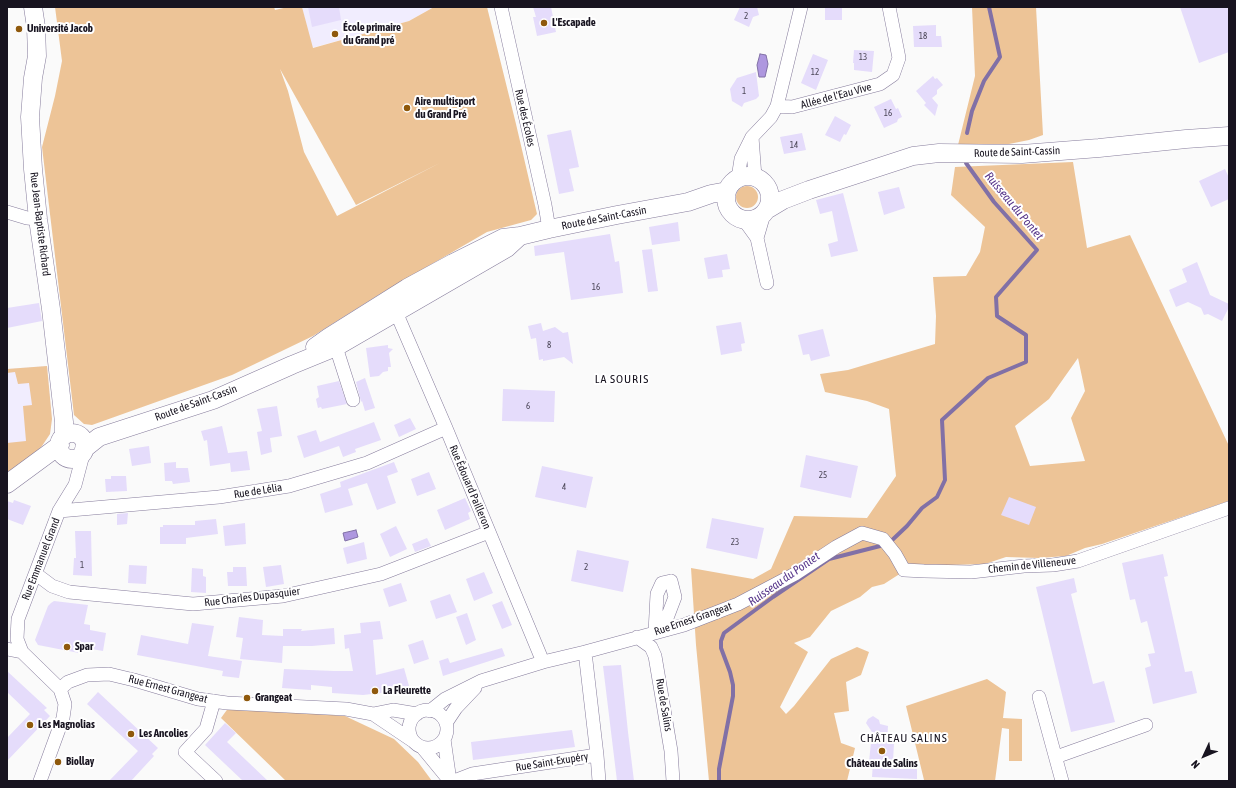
<!DOCTYPE html>
<html>
<head>
<meta charset="utf-8">
<style>
  body { margin:0 }
  #map { position:relative; width:1236px; height:788px; overflow:hidden; background:#fafafa; font-family:"Asap Condensed",sans-serif }
  canvas { display:block }
  .frame { position:absolute; inset:0; border:8px solid #181420; pointer-events:none }
  .north { position:absolute; left:1184px; top:736px; width:40px; height:40px; -webkit-text-stroke:3px #fff; paint-order:stroke; rotate:226deg; font-size:11px; font-weight:700; line-height:16px; text-align:center; color:#181420 }
  .north::after { content:''; display:block; margin:auto; width:14px; height:18px; background:#181420; clip-path:polygon(50% 0,100% 100%,50% 72%,0 100%) }
</style>
</head>
<body>
<div id="map">
<canvas width="1236" height="788"></canvas>
<div class="frame"></div>
<div class="north">N</div>
</div>
<script>
const c = document.querySelector('canvas').getContext('2d');
c.lineJoin = 'round';
function fill(path, color) { c.fillStyle = color; c.fill(path, 'evenodd'); }
const shape = rows => new Path2D(rows.map(r => 'M' + r).join(''));
function stroke(path, color, width, dash) { c.strokeStyle = color; c.lineWidth = width; c.lineCap = dash ? 'butt' : 'round'; c.setLineDash(dash || []); c.stroke(path); }
function drawText(font, color, halo, rows, align = 'center') {
  c.font = font + ' "Asap Condensed",sans-serif'; c.lineWidth = 4; c.setLineDash([]); c.textBaseline = 'middle'; c.strokeStyle = halo; c.fillStyle = color; for (const [text, x, y, turn = 0] of rows) {
    c.save(); c.translate(x, y); c.rotate((+turn || 0) * Math.PI / 180); c.textAlign = isNaN(turn) ? turn : align; if (halo) c.strokeText(text, 0, 0); c.fillText(text, 0, 0); c.restore();
  }
}
fill(shape([
  [302,7,434,7,409,21,312,48],
  [47,366,52,419,50,434,42,446,7,476,7,369]
]), '#f1edfe');
fill(shape([
  [55,7,274,7,275,10,288,7,302,7,313,48,409,21,434,7,487,7,516,124,537,214,531,220,487,232,380,294,313,336,232,375,92,425,84,424,74,415,42,147,55,96,62,61],
  [280,69,356,205,440,163,337,216,304,152,288,91],
  [972,7,1036,7,1043,135,1029,140,1009,144,970,145,962,144,958,145,975,76],
  [1073,162,1087,248,1130,235,1229,446,1229,501,1102,544,1085,548,1066,556,1039,558,1006,557,985,564,912,566,884,584,872,587,860,597,831,611,810,637,794,643,808,652,780,707,786,714,794,706,831,659,857,647,869,652,861,675,846,682,849,711,834,713,841,743,855,748,847,781,709,781,696,645,691,568,753,579,771,569,794,516,867,518,896,476,889,409,867,401,825,392,820,374,848,370,935,344,936,316,933,277,966,276,980,252,985,227,951,195,955,167],
  [1078,358,1085,391,1071,418,1085,461,1030,466,1015,426,1049,399],
  '736 197a11 11 0 1 1 22 0a11 11 0 1 1-22 0Z',
  [47,366,52,419,50,434,42,446,28,461,7,476,7,443,26,441,23,406,32,405,29,383,18,384,15,372,7,373,7,369],
  [987,679,1006,692,1003,718,1022,719,1022,761,1009,761,1009,729,1002,728,995,781,924,780,906,706],
  [229,707,345,716,394,739,418,762,432,781,286,781,221,718]
]), '#edc497');
const water = shape([
  [760,54,766,55,768,64,765,77,759,77,757,65,760,54],
  [356,530,358,537,345,541,343,533,356,530]
]);
fill(water, '#ae97df');
stroke(water, '#8170a6', 1);
stroke(shape([
  [967,133,972,111,984,81,1000,57,989,7],
  [719,781,719,769,733,696,733,685,730,672,721,648,721,641,724,633,773,597,829,559,888,544,907,526,922,508,937,497,945,480,942,420,988,378,1026,362,1026,335,997,316,996,297,1037,250,994,202,966,163]
]), '#8170a6', 4);
fill(shape([
  [308,7,339,7,341,20,312,27],
  [533,7,551,7,556,32,537,36,533,17,536,17],
  [740,7,757,7,759,15,753,17,749,27,734,20],
  [825,7,842,7,842,20,825,20],
  [1180,7,1229,7,1229,52,1199,63],
  [936,25,936,36,941,36,942,47,914,47,913,26],
  [854,50,874,51,872,72,854,70,854,63,853,63],
  [813,54,828,60,816,90,801,83],
  [756,72,759,96,756,99,744,103,742,107,732,101,730,89,737,78],
  [933,76,935,79,937,78,943,85,937,90,937,94,932,98,938,105,935,116,924,105,926,103,916,91],
  [891,99,896,109,898,108,902,117,898,119,897,122,884,128,874,107],
  [835,116,851,125,846,135,844,134,840,142,825,135],
  [571,130,579,167,569,169,574,191,559,194,547,135],
  [802,133,806,150,784,154,780,137],
  [1225,169,1229,178,1229,199,1211,207,1199,181],
  [899,187,905,208,884,215,878,192],
  [843,193,858,251,831,257,828,244,838,241,832,211,820,214,816,200],
  [678,222,680,241,652,245,649,227],
  [610,234,615,262,619,261,623,293,571,300,564,252,535,256,534,246],
  [652,249,658,291,648,292,642,250],
  [727,254,730,269,722,270,723,277,708,279,704,258],
  [1197,262,1210,295,1229,304,1229,307,1222,321,1208,314,1204,315,1201,308,1188,302,1176,307,1169,290,1187,282,1182,269],
  [39,303,42,321,7,328,7,308],
  [741,322,745,343,741,344,742,351,721,355,716,326],
  [541,323,543,331,555,327,563,333,568,332,573,364,564,357,543,361,543,359,539,360,536,338,531,339,528,326],
  [823,329,830,356,811,361,809,354,803,355,798,335],
  [388,345,388,348,393,349,389,353,391,367,388,367,388,371,383,372,379,376,370,377,366,348],
  [365,378,375,408,365,411,362,401,361,402,356,382],
  [339,381,347,404,322,409,321,407,318,408,316,399,319,397,317,386],
  [503,389,555,391,554,422,502,421],
  [277,406,282,436,270,438,272,452,261,455,257,432,262,431,257,409],
  [410,418,416,429,399,437,394,425],
  [374,422,381,440,355,449,356,452,343,457,339,446,304,458,297,436,316,430,320,442],
  [222,426,228,453,247,451,250,470,231,472,230,463,210,466,207,440,204,441,201,431],
  [149,446,151,463,132,466,129,449],
  [806,455,858,466,851,498,800,487],
  [176,462,176,468,188,468,190,482,173,484,172,481,165,481,164,463],
  [394,462,398,472,387,476,396,503,377,510,367,483,348,489,353,505,325,513,320,494,341,487,340,482],
  [542,466,593,477,586,508,535,497],
  [429,472,436,489,417,496,411,479],
  [111,476,126,476,127,491,106,492,105,479,111,479],
  [1009,497,1036,507,1029,525,1001,515],
  [465,498,471,511,468,513,470,519,445,530,437,510],
  [14,500,31,506,23,525,7,519,7,501,13,503],
  [128,513,127,524,117,525,117,514],
  [712,518,764,528,757,559,706,548],
  [216,519,218,534,186,538,186,544,160,544,160,527,163,527,163,525,195,525,195,521],
  [245,523,246,544,225,546,223,526],
  [396,526,407,549,390,557,380,534],
  [75,531,91,531,92,576,73,575,74,558,76,558],
  [427,538,431,546,415,552,412,544],
  [364,542,367,559,347,564,343,548],
  [577,550,629,561,623,592,571,581],
  [1163,554,1168,576,1164,577,1185,672,1192,671,1197,693,1153,704,1145,668,1151,666,1148,654,1155,653,1147,621,1141,623,1135,599,1130,600,1122,563],
  [129,565,147,566,146,584,128,583],
  [281,565,284,584,266,587,263,567],
  [233,567,246,567,247,586,228,586,227,572,233,572],
  [192,568,203,569,203,576,206,577,206,593,191,592],
  [484,572,493,593,474,601,466,579],
  [1074,578,1077,592,1071,594,1093,684,1104,681,1115,722,1071,732,1036,587],
  [401,583,407,601,389,607,383,589],
  [450,594,457,612,436,619,430,601],
  [54,601,88,605,84,624,90,625,90,630,106,633,103,651,80,647,79,653,38,645,35,640,48,606,51,603],
  [502,601,512,625,502,629,492,605],
  [467,613,476,640,466,645,456,617],
  [239,617,263,620,262,635,283,636,283,629,302,629,301,631,334,628,335,644,312,646,283,646,282,663,240,659,243,638,236,637],
  [380,621,383,639,373,640,376,675,404,668,409,686,389,692,363,695,332,693,332,687,311,685,311,690,282,688,284,669,334,671,353,671,349,648,345,649,344,635,361,633,360,623],
  [192,623,214,626,208,656,242,661,239,678,222,676,223,671,137,655,141,635,188,644],
  [423,640,429,659,414,664,408,645],
  [502,648,505,656,443,676,439,661,448,658,450,663],
  [621,665,628,732,634,781,617,781,603,666],
  [7,671,47,708,44,710,50,716,7,761,7,738,30,714,7,692],
  [98,692,158,748,152,754,154,756,131,781,109,781,138,751,87,704],
  [873,716,879,720,880,724,888,726,887,742,894,743,893,761,913,762,912,768,917,769,917,779,872,777,873,762,869,762,872,732,866,723,868,719],
  [225,723,236,733,227,742,268,781,243,781,205,745],
  [572,730,575,747,473,760,471,742]
]), '#e5dcfb');
const street = shape([
  [501,7,545,205,549,229],
  [777,106,792,107,880,84,893,75,899,58,889,7],
  [752,137,755,177],
  [738,178,741,159,752,137,771,117,777,106,801,7],
  [7,212,27,218,38,219],
  [744,220,757,238,767,283],
  [757,238,764,214],
  [396,312,446,428,543,662],
  [331,340,336,347,353,400],
  [59,511,219,497,289,486,367,463,446,428],
  [36,574,52,586,69,592,193,604,283,596,381,574,489,532],
  [671,581,675,597,667,618,655,632,657,594,662,583,671,581],
  [637,637,651,647,655,656,671,751,673,781],
  [7,649,22,652,60,689,65,704,63,718,40,781],
  [22,652,17,639,18,619,59,511,75,485,84,451],
  [60,689,68,682,87,675,109,674,134,680,198,699,227,703,346,709,373,714,393,710,417,714],
  [1039,697,1062,781],
  [214,701,206,729,185,752,216,781],
  '409 729a19 19 0 1 1 38 0a19 19 0 1 1-38 0Z',
  [430,711,445,699,481,681,543,662,585,652,684,625,738,604,795,574,836,547,862,533,883,539,895,554,904,570,924,571,971,572,1024,566,1053,565,1078,561,1229,508],
  [373,714,413,741],
  [446,723,456,708,475,688],
  [444,739,450,781],
  [422,747,450,781],
  [597,755,599,781],
  [1056,757,1146,725],
  [454,781,472,774,597,755,585,652]
]);
const secondary = shape([
  [33,7,36,27,37,56,33,78,30,117,33,169,38,219,51,309,64,422,64,436],
  '726 198a22 22 0 1 1 44 0a22 22 0 1 1-44 0Z',
  [768,209,783,200,809,190,913,156,939,153,1022,154,1099,148,1186,139,1229,136],
  [315,347,329,337,407,288,453,263,503,238,520,236,549,229,617,215,688,202,711,194,727,191],
  '59 446a13 13 0 1 1 26 0a13 13 0 1 1-26 0Z',
  [84,449,99,437,213,400,292,365,336,347,507,248,520,236],
  [7,484,60,445]
]);
stroke(street, '#867c9c', 14);
stroke(secondary, '#867c9c', 19);
stroke(street, '#fff', 13);
stroke(secondary, '#fff', 18);
for (const [x, y, r, color] of [
  [544,23,4,"#8f590c"],
  [19,29,4,"#8f590c"],
  [335,34,4,"#8f590c"],
  [407,108,4,"#8f590c"],
  [67,647,4,"#8f590c"],
  [375,691,4,"#8f590c"],
  [247,698,4,"#8f590c"],
  [30,725,4,"#8f590c"],
  [131,734,4,"#8f590c"],
  [882,751,4,"#8f590c"],
  [58,762,4,"#8f590c"]
]) { const dot = new Path2D(); dot.arc(x, y, r, 0, 2 * Math.PI); c.fillStyle = color; c.fill(dot); stroke(dot, '#fff', 1.5); }
drawText('9px', '#4b4657', null, [
  ["2",746,16],
  ["18",923,36],
  ["13",863,57],
  ["12",815,72],
  ["1",744,91],
  ["16",888,113],
  ["14",794,145],
  ["16",596,287],
  ["8",549,345],
  ["6",528,406],
  ["25",823,475],
  ["4",564,487],
  ["23",735,542],
  ["1",82,565],
  ["2",586,567]
]);
drawText('bold 11px', '#181420', '#fff', [
  ["L'Escapade",552,23],
  ["École primaire",343,28],
  ["du Grand pré",343,41],
  ["Université Jacob",27,29],
  ["Aire multisport",415,102],
  ["du Grand Pré",415,115],
  ["Spar",75,647],
  ["La Fleurette",383,691],
  ["Grangeat",255,698],
  ["Les Magnolias",38,725],
  ["Les Ancolies",139,734],
  ["Biollay",66,762],
  ["Château de Salins",882,764,"center"]
], 'left');
drawText('11px', '#181420', '#fff', [
  ["Allée de l'Eau Vive",836,96,-15],
  ["Rue des Écoles",525,118,77],
  ["Route de Saint-Cassin",1017,152,-2],
  ["Route de Saint-Cassin",604,218,-11],
  ["Rue Jean-Baptiste Richard",40,224,83],
  ["Route de Saint-Cassin",196,403,-20],
  ["Rue Édouard Pailleron",470,487,67],
  ["Rue de Lélia",258,491,-9],
  ["Rue Emmanuel Grand",41,559,-69],
  ["Chemin de Villeneuve",1032,565,-6],
  ["Rue Charles Dupasquier",252,597,-7],
  ["Rue Ernest Grangeat",693,619,-19],
  ["Rue Ernest Grangeat",168,689,15],
  ["Rue de Salins",664,705,80],
  ["Rue Saint-Exupéry",552,762,-9]
]);
drawText('italic 12px', '#58378b', '#fff', [
  ["Ruisseau du Pontet",1014,206,50],
  ["Ruisseau du Pontet",784,579,-35]
]);
c.letterSpacing = '1px';
drawText('12px', '#181420', '#fff', [
  ["LA SOURIS",622,379],
  ["CHÂTEAU SALINS",904,738]
]);
c.letterSpacing = '0px';
</script>
</body>
</html>
